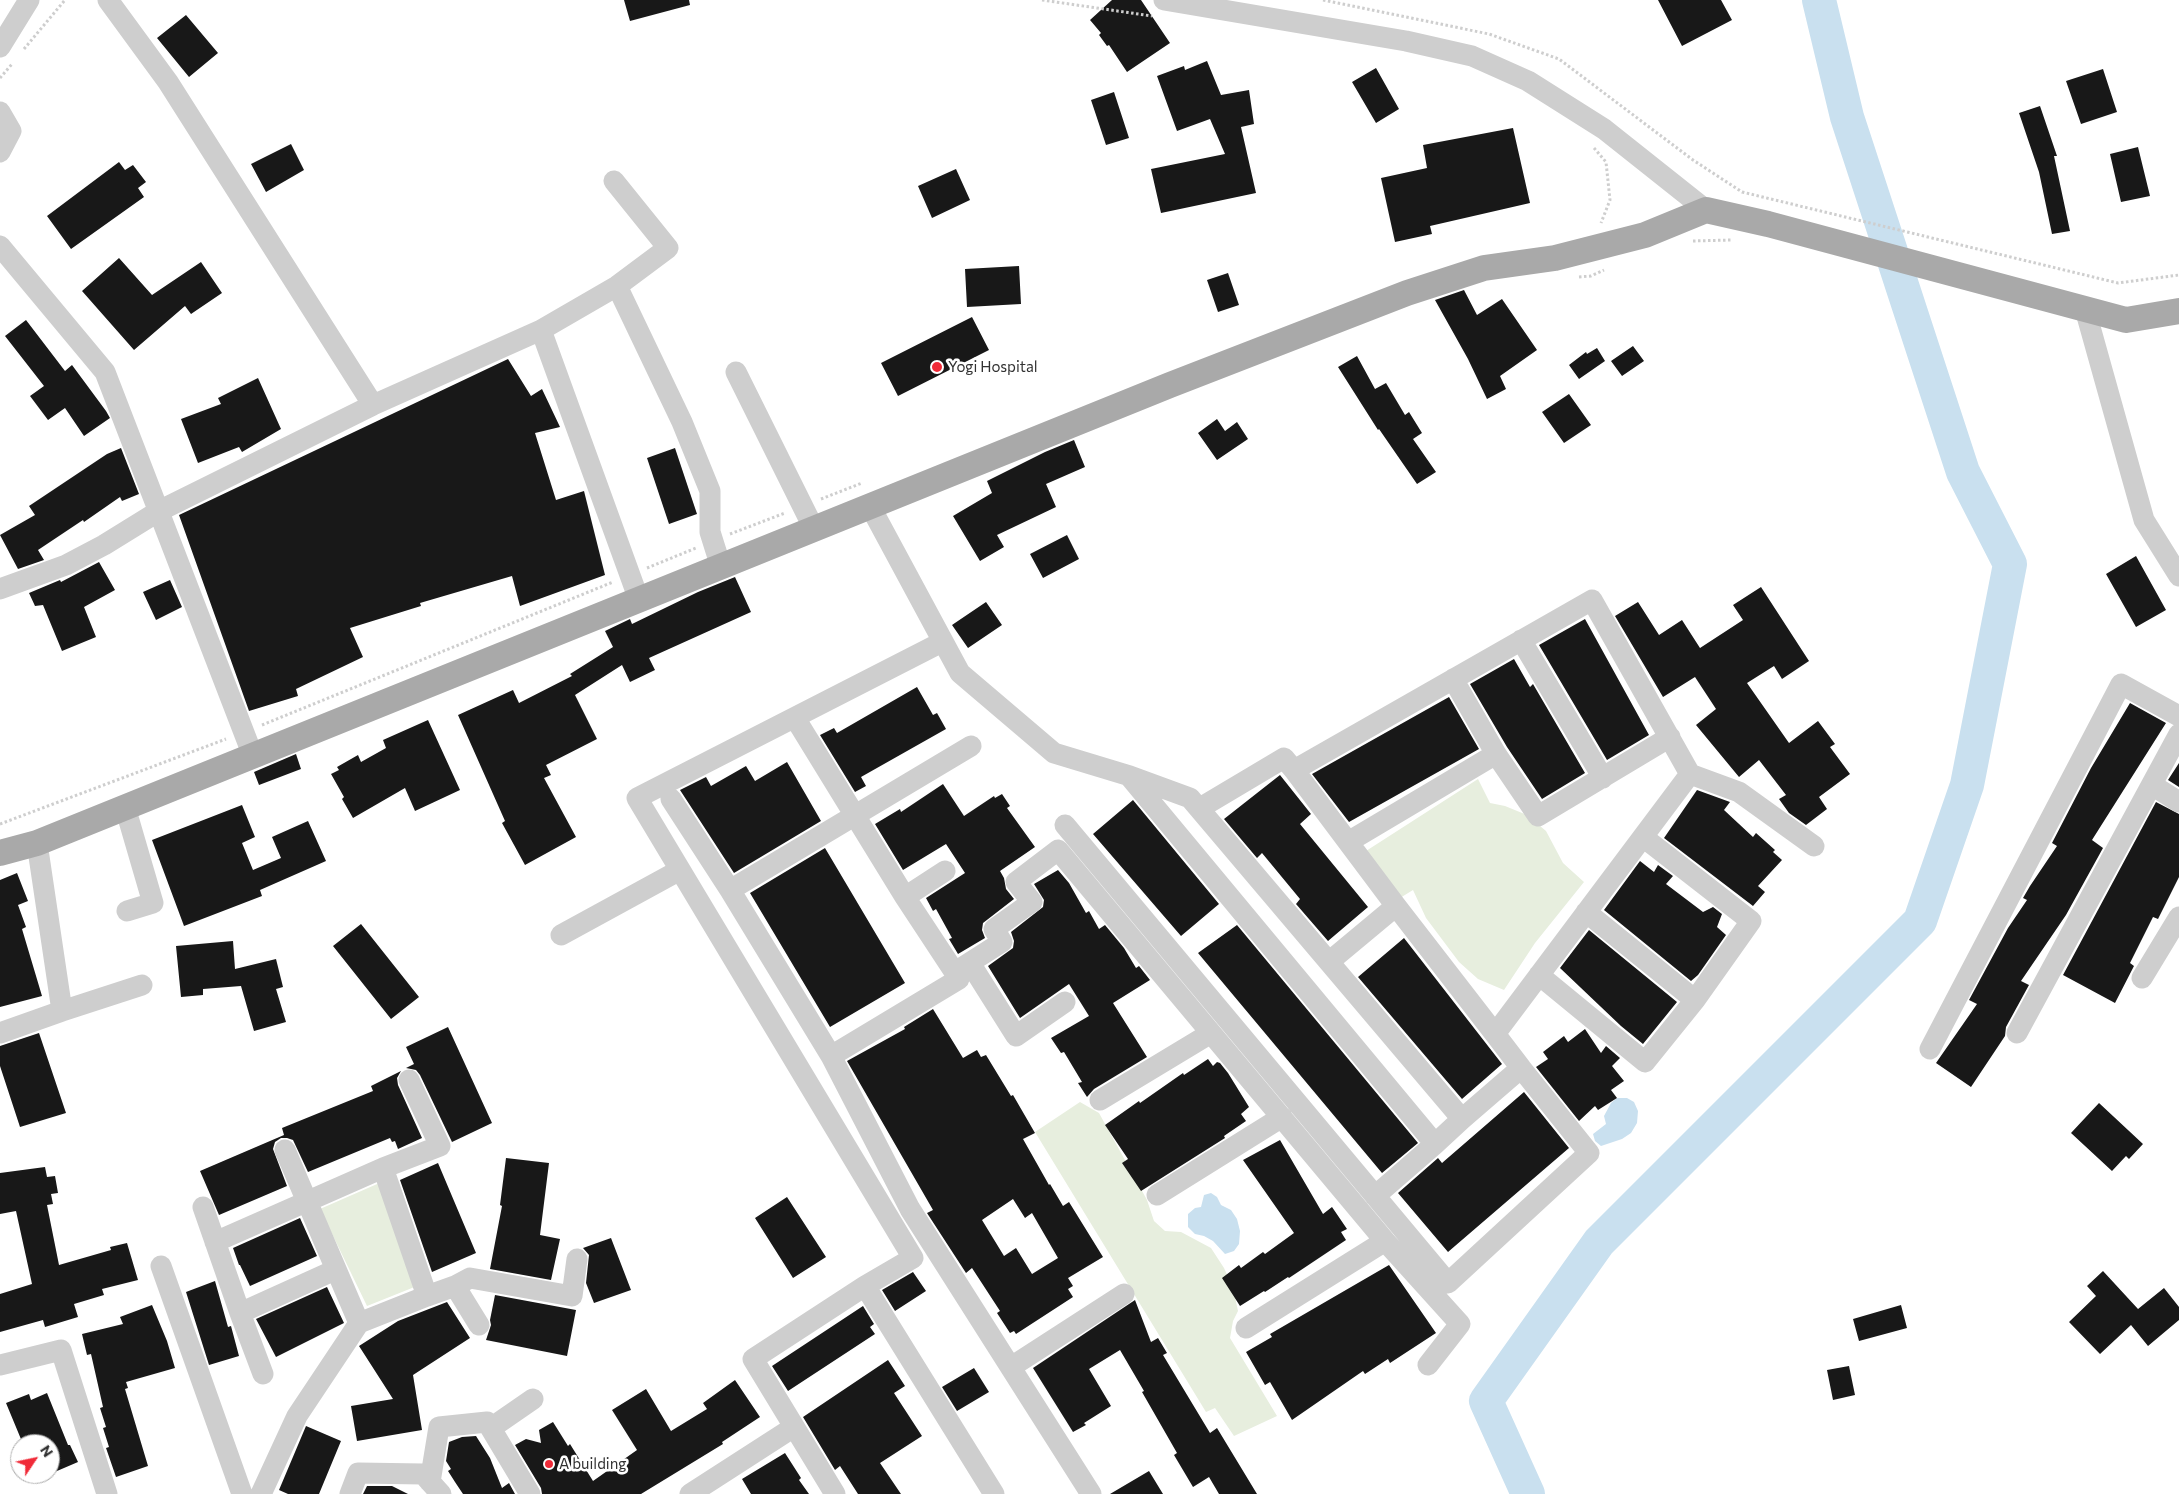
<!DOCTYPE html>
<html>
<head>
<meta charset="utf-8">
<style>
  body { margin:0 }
  #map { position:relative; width:2179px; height:1494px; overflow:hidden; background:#fff; font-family:Commissioner,sans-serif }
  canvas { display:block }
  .north { position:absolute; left:10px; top:1434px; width:50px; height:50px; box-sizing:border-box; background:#fff; border:1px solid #adadad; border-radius:50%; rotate:56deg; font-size:14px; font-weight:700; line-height:20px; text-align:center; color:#313131 }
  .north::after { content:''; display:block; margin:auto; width:18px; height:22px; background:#f02a38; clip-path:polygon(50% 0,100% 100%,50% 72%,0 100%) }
</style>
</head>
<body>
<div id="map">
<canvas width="2179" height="1494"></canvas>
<div class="north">N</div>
</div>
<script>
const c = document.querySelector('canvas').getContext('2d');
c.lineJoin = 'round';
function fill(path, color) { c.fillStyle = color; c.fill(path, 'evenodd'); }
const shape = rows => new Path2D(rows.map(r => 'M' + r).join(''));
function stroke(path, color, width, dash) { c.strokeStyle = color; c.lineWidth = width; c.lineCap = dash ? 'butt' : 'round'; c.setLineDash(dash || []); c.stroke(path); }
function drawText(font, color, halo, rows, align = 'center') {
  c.font = font + ' Commissioner,sans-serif'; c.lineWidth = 5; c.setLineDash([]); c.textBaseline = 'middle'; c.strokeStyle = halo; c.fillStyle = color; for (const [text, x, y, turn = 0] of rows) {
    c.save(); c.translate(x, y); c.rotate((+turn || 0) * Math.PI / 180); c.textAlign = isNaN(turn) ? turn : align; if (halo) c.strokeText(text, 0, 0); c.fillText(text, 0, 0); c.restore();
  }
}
fill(shape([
  [1478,779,1490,803,1505,806,1527,815,1546,831,1563,863,1584,882,1535,943,1504,990,1478,979,1459,962,1426,918,1413,890,1400,898,1366,851],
  [1080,1102,1099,1113,1147,1200,1154,1221,1165,1231,1181,1232,1211,1248,1224,1268,1233,1288,1238,1311,1233,1321,1230,1338,1277,1416,1234,1436,1215,1408,1206,1412,1035,1132],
  [384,1181,417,1286,367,1306,320,1209]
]), '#e7eede');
fill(shape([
  [1617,1098,1627,1098,1634,1102,1638,1111,1637,1123,1631,1133,1622,1139,1601,1146,1595,1141,1593,1134,1606,1124,1604,1116,1611,1103],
  [1211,1193,1217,1197,1221,1205,1231,1210,1237,1219,1240,1231,1239,1244,1234,1251,1225,1254,1213,1241,1204,1236,1195,1234,1188,1227,1188,1214,1195,1208,1201,1207,1204,1195]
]), '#c9e0ef');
stroke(shape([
  [1528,1494,1486,1401,1599,1242,1920,921,1967,785,2010,564,1963,472,1847,117,1819,0]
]), '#c9e0ef', 34);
fill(shape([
  [624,0,689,0,690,5,630,21],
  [1112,0,1141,0,1170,43,1127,72,1109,45,1107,46,1099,35,1101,33,1090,20],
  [1658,0,1721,0,1732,20,1682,46],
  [186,15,218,53,189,77,157,38],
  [1207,61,1221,95,1249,90,1254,124,1241,127,1256,193,1161,213,1151,169,1225,154,1210,119,1177,131,1157,76,1184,66,1185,70],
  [1376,68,1399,109,1376,123,1352,82],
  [2103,69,2117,112,2081,124,2066,81],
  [1114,92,1129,138,1106,145,1091,100],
  [2040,106,2057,156,2054,156,2070,231,2052,234,2039,172,2019,113],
  [1513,128,1530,203,1430,226,1432,234,1395,242,1381,178,1427,168,1423,145],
  [291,144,304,170,266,192,251,164],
  [2138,147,2150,196,2121,202,2110,154],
  [119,162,125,170,133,165,146,182,138,188,144,197,71,249,47,216],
  [956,169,970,200,932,218,918,186],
  [119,258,152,295,201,262,222,293,191,314,185,306,134,350,82,291],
  [1019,266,1021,304,967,307,965,269],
  [1228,273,1239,305,1218,312,1207,280],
  [1464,290,1477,315,1502,299,1537,350,1500,376,1506,389,1487,399,1468,359,1435,300],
  [972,317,989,350,898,396,881,363],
  [26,320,65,371,72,365,106,411,110,418,84,436,65,408,48,420,30,396,44,386,5,336],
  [1633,346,1644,361,1622,376,1611,361],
  [1597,348,1605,361,1579,379,1569,365,1586,352,1587,354],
  [1357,356,1375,389,1386,383,1405,415,1409,412,1422,433,1413,439,1436,472,1417,484,1379,429,1378,430,1338,367],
  [508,359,531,396,542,389,560,427,535,433,556,500,584,491,605,575,520,606,512,576,420,603,421,606,350,628,363,657,296,689,298,696,249,711,179,515],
  [258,378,281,429,242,452,239,447,198,463,181,419,221,404,218,398],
  [1569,394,1591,425,1564,443,1542,412],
  [1217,419,1225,431,1237,422,1248,439,1217,460,1198,433],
  [1074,440,1085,467,1046,484,1056,507,997,535,1004,547,980,561,953,516,992,493,987,481,1045,452],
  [121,448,139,494,122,501,120,497,84,522,83,520,38,550,44,560,18,569,0,535,35,515,29,506,107,454],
  [675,448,697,514,669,524,647,458],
  [1067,535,1079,559,1043,578,1030,554],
  [2136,556,2166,610,2136,627,2106,574],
  [99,562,115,590,84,607,96,637,62,651,43,605,35,606,29,593,60,580,61,582],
  [735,577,751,612,649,658,655,670,630,682,622,665,575,695,597,739,546,765,551,775,544,778,576,837,525,865,502,823,505,821,458,715,513,690,519,703,572,676,570,674,613,647,605,631,630,619,632,624,698,592],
  [170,580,182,607,156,620,143,592],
  [1761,587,1809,661,1782,679,1774,666,1747,683,1789,743,1818,721,1835,744,1830,747,1850,774,1819,797,1827,809,1806,825,1789,813,1779,799,1786,795,1759,760,1739,777,1696,725,1716,709,1695,677,1663,697,1615,616,1638,602,1659,635,1682,620,1700,648,1743,620,1733,605],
  [986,602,1002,625,968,648,952,625],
  [1585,619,1649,735,1607,760,1539,645],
  [1514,659,1530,687,1533,684,1585,773,1542,799,1507,747,1470,684],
  [917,687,933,715,937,713,946,729,861,777,866,786,855,792,820,735,834,728,837,733],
  [1449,697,1479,749,1349,822,1312,774],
  [2130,703,2166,723,2092,840,2103,848,2066,915,2021,981,2029,985,2006,1027,2005,1036,1971,1087,1936,1063,1977,1004,1969,1000,2008,928,2027,900,2023,898,2030,886,2057,846,2052,843,2091,768],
  [428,720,460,790,415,811,405,788,353,818,342,799,344,797,331,774,339,770,337,767,358,755,361,762,386,748,383,740],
  [296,754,301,769,259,785,254,772],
  [787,762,821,821,734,873,680,790,706,777,711,786,746,766,755,781],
  [2179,763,2179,787,2168,780],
  [1280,775,1311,814,1300,824,1368,907,1328,941,1296,904,1300,899,1262,853,1257,858,1224,819],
  [943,784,964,816,994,796,995,798,1002,794,1010,806,1007,808,1035,847,1000,871,1004,878,1006,889,1014,899,983,923,982,930,985,938,958,954,949,939,952,938,936,909,933,911,926,898,965,873,946,844,903,870,875,824,900,809,901,812],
  [1697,790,1730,802,1724,810,1753,837,1756,833,1775,850,1773,852,1782,860,1758,886,1765,892,1753,906,1664,838],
  [1133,800,1219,904,1181,936,1093,834],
  [2156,802,2179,814,2179,877,2158,919,2153,917,2130,963,2134,966,2115,1003,2063,975],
  [242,805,255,837,242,843,253,870,281,858,272,837,308,821,326,861,260,890,262,896,184,926,152,840],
  [825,848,905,983,830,1027,750,893],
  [1640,861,1654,872,1658,865,1673,876,1666,884,1703,912,1713,907,1722,914,1717,927,1726,935,1698,975,1691,981,1604,910],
  [1058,870,1069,883,1086,913,1089,911,1099,929,1105,925,1124,948,1136,968,1139,966,1150,980,1113,1003,1147,1057,1094,1089,1087,1097,1078,1083,1082,1082,1064,1052,1061,1053,1051,1038,1089,1016,1069,984,1020,1018,988,966,1013,948,1014,941,1011,932,1043,907,1044,900,1034,884],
  [17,873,28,901,18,905,26,927,22,929,42,996,0,1007,0,880],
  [361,924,419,997,391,1019,333,946],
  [1237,925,1418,1143,1382,1173,1198,953],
  [1589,930,1677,1002,1643,1044,1621,1026,1560,968],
  [1404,938,1502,1064,1462,1099,1358,977],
  [233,941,235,969,276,959,283,987,276,989,286,1022,254,1031,241,986,203,989,203,995,181,997,176,946],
  [933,1009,963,1058,977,1050,981,1057,986,1055,1011,1096,1013,1095,1035,1133,1023,1139,1049,1185,1050,1184,1063,1206,1069,1202,1103,1257,1068,1278,1073,1286,1068,1289,1073,1297,1016,1334,1014,1331,1010,1333,997,1313,1000,1311,972,1268,966,1273,927,1213,933,1210,847,1061,905,1029,904,1027],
  [1013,1199,1025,1218,1032,1213,1058,1258,1032,1274,1016,1248,1004,1256,982,1220],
  [448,1027,492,1123,452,1142,420,1075,416,1070,406,1068,414,1064,406,1047],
  [1585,1029,1601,1053,1606,1046,1620,1058,1612,1066,1624,1081,1611,1090,1617,1098,1598,1110,1595,1106,1579,1121,1536,1067,1548,1059,1543,1052,1564,1036,1568,1042],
  [39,1033,66,1113,20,1127,0,1066,0,1046],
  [1208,1059,1213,1066,1217,1062,1220,1063,1228,1073,1249,1107,1241,1114,1246,1121,1224,1136,1225,1138,1141,1191,1122,1163,1128,1159,1105,1125,1139,1101,1140,1103,1183,1073,1184,1075],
  [401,1071,397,1078,398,1085,422,1138,398,1149,395,1141,392,1142,390,1138,308,1172,293,1140,287,1138,281,1138,275,1142,273,1149,287,1186,219,1215,200,1171,284,1135,282,1128,373,1091,371,1086],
  [1524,1092,1569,1148,1448,1252,1398,1193,1438,1158,1442,1163],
  [2099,1103,2143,1144,2129,1159,2126,1156,2112,1171,2071,1133],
  [1280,1140,1323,1214,1332,1207,1347,1229,1341,1232,1346,1240,1289,1278,1288,1277,1265,1292,1264,1291,1240,1306,1222,1278,1239,1265,1241,1268,1263,1252,1265,1254,1294,1233,1243,1160],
  [506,1158,549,1163,540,1235,560,1239,551,1280,490,1269,502,1206,500,1205],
  [438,1163,476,1253,432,1272,400,1180],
  [45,1167,47,1177,55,1176,58,1193,51,1194,53,1204,47,1205,59,1265,111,1250,110,1247,127,1243,138,1280,102,1289,104,1295,74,1304,78,1317,45,1327,43,1320,0,1332,0,1294,32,1284,16,1211,0,1214,0,1173],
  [787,1197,826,1257,793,1278,755,1218],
  [300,1218,317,1256,250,1286,240,1265,239,1265,233,1248],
  [611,1238,631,1290,594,1303,586,1283,589,1255,583,1248],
  [1389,1265,1436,1333,1390,1363,1388,1359,1365,1374,1363,1371,1292,1420,1270,1382,1265,1385,1246,1352,1272,1337,1270,1334],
  [2103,1271,2138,1309,2164,1288,2179,1307,2179,1320,2148,1346,2131,1325,2100,1354,2069,1322,2096,1296,2087,1286],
  [913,1272,926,1291,895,1311,882,1290],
  [215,1281,228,1327,231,1326,239,1356,209,1365,186,1292],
  [327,1287,344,1323,276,1357,256,1319],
  [495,1295,576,1310,567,1356,486,1340,491,1325,490,1320],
  [1135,1300,1151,1342,1158,1338,1167,1353,1163,1355,1210,1433,1217,1428,1257,1494,1219,1494,1209,1477,1193,1487,1174,1455,1177,1453,1142,1392,1144,1391,1120,1350,1089,1369,1111,1406,1084,1423,1086,1425,1073,1432,1033,1368],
  [447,1302,470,1338,413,1375,422,1430,357,1441,351,1406,393,1399,359,1346,398,1321],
  [152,1305,167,1341,175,1368,126,1382,128,1388,125,1389,148,1466,116,1477,106,1448,109,1447,103,1428,106,1427,100,1408,103,1407,91,1354,87,1355,82,1334,123,1324,120,1317],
  [1901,1305,1907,1328,1859,1341,1853,1319],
  [863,1306,874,1324,870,1327,875,1334,788,1391,772,1366],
  [888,1360,905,1386,894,1393,922,1436,880,1463,901,1494,858,1494,840,1466,835,1470,803,1417],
  [1849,1366,1855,1395,1833,1400,1827,1370],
  [974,1368,989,1392,957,1411,942,1387],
  [735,1380,760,1417,722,1442,723,1444,641,1494,542,1494,541,1488,515,1445,526,1439,541,1443,539,1430,553,1422,568,1446,570,1444,593,1481,637,1450,612,1410,646,1389,671,1431,707,1409,703,1403],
  [47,1393,68,1445,70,1445,78,1462,50,1474,50,1444,23,1444,6,1403,29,1394,31,1400],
  [306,1426,341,1441,319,1494,288,1494,279,1490],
  [476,1436,490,1458,502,1488,509,1483,515,1494,463,1494,455,1482,448,1471,451,1469,446,1461,449,1442,462,1437],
  [785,1453,801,1478,799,1480,809,1494,751,1494,742,1479],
  [1149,1471,1163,1494,1110,1494],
  [367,1486,392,1486,408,1494,363,1494]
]), '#181818');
stroke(shape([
  [1042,0,1152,16],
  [1323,0,1489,34,1559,59,1693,160,1742,192,2118,283,2179,275],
  [24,49,65,0],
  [0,78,12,64],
  [1594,148,1606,162,1610,200,1601,223],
  [1693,241,1732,240],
  [1579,277,1591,276,1604,270],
  [821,499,862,483],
  [730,534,785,513],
  [647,568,696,548],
  [262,725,613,582],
  [0,824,226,739]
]), '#cecece', 3, [2.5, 2.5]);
stroke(shape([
  [108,0,168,82,373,405],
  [1164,0,1406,41,1472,56,1528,81,1604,129,1706,210],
  [0,47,29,0],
  [0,112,11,131,0,152],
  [0,246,105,372,253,756],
  [617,286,682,422,710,491,710,532,721,567],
  [2085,309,2144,520,2179,576],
  [541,330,617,286,668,248,614,181],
  [736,372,814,529],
  [870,506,960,673,1054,753,1130,776,1190,798,1462,1119,1521,1068,1495,1034,1396,906,1294,770,1592,600,1690,774,1495,1034],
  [0,589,66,565,104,545,159,511,373,405,541,330,639,600],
  [1521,640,1603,778],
  [942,642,637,798,913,1258,865,1286,994,1494],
  [1453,679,1496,754],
  [795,718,905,897,959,979,831,1056],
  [1690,774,1739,792,1814,846],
  [1130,777,1435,1144,1462,1119],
  [2152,785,2179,802],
  [671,799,730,890,971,746],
  [125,807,153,903,127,911],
  [1200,808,1284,758,1294,770],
  [1065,825,1448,1283,1589,1153,1521,1068],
  [1643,837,1751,921,1695,1000],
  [1348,842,1496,754,1538,816,1670,737],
  [730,890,831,1056,910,1209,1091,1494],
  [905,897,945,871],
  [561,935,680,870],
  [1330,961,1396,906],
  [970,963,1016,1036,1065,1002],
  [955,972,1002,942,994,929,1032,902,1016,882,1058,850,1385,1241,1460,1324,1428,1365],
  [1539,975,1645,1062,1695,1000,1586,912],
  [2142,978,2179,917],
  [62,1011,142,985],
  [0,1033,62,1011,37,843],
  [2017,1033,2179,734],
  [1930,1049,2121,684,2179,716],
  [1100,1100,1211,1033],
  [285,1150,359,1323],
  [383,1168,440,1146,409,1080],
  [1157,1195,1282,1117],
  [1375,1196,1435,1144],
  [203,1207,240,1313],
  [215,1242,383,1168,427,1296,359,1323,297,1416,261,1494],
  [161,1266,242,1494],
  [455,1286,479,1325],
  [427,1296,455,1286,470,1278,572,1296,577,1259],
  [1246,1328,1385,1241],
  [0,1365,61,1350,107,1494],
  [1011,1367,1124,1294],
  [263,1374,240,1313,335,1270],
  [491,1428,533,1399],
  [430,1482,439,1427,487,1422,530,1494],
  [350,1494,358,1473,423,1474,441,1494],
  [690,1494,794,1427],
  [835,1494,753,1359,865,1286]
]), '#cecece', 21);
stroke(shape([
  [0,853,37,843,1170,385,1407,293,1484,268,1555,258,1645,235,1706,210,1768,224,2126,320,2179,311]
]), '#a9a9a9', 26);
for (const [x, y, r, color] of [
  [937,367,6,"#f02a38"],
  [549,1464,5,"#f02a38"]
]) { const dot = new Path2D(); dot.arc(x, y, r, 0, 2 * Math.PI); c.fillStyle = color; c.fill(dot); stroke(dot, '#fff', 2); }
drawText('15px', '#313131', '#fff', [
  ["Yogi Hospital",948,367],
  ["A building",559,1464]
], 'left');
</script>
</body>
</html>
